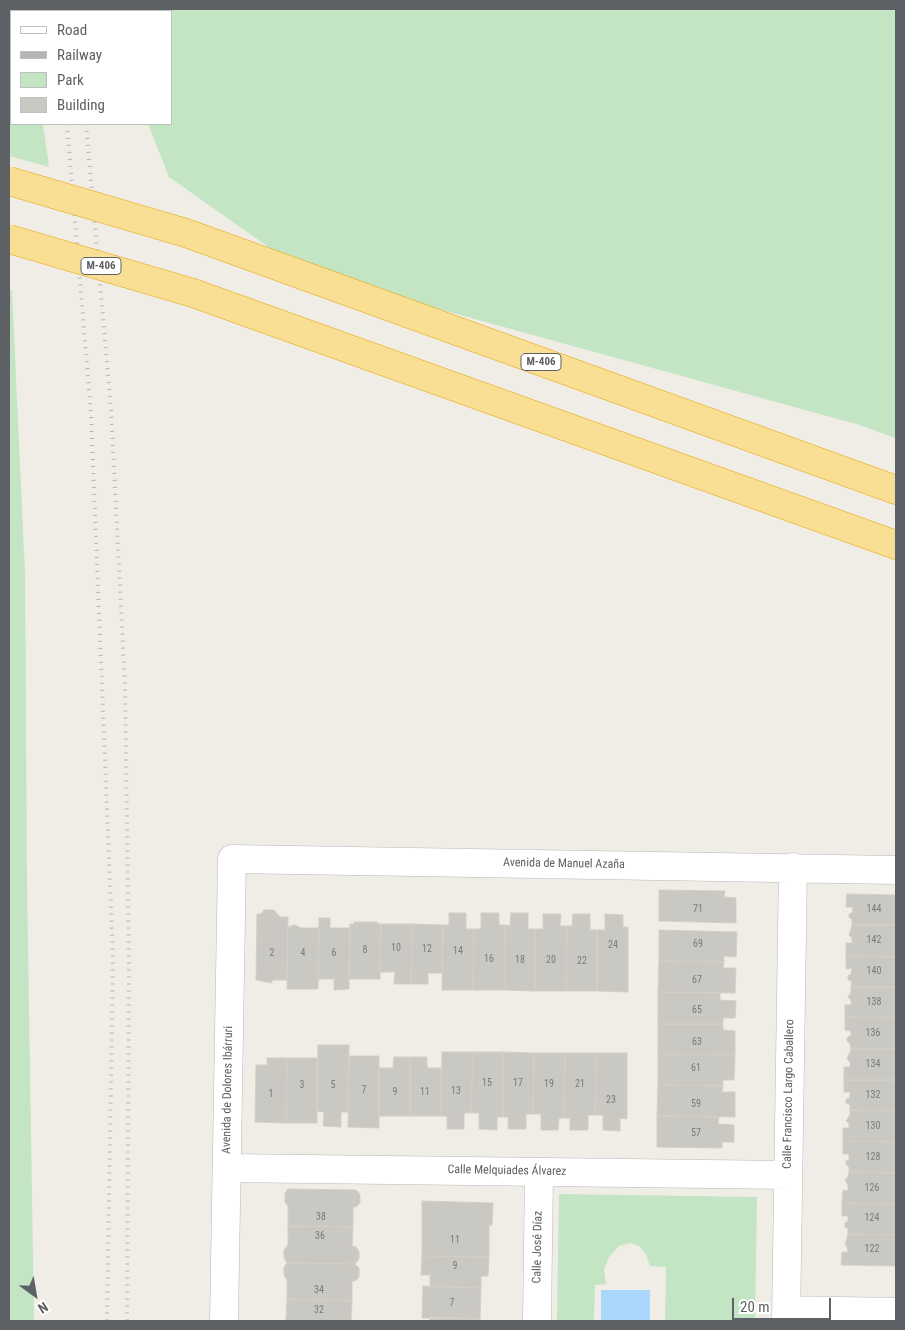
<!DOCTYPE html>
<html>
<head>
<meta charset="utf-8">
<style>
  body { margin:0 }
  #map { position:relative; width:905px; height:1330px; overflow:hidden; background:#efede5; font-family:"Roboto Condensed",sans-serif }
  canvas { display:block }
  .frame { position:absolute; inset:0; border:10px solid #5d6165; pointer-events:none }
  .legend { position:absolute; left:10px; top:10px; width:162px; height:115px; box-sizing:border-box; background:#fff; border:1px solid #bec0c1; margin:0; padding:6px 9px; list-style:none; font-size:15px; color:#5d6165 }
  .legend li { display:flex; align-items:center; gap:10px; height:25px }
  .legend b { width:25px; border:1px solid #bec0c1 }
  .north { position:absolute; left:10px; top:1270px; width:50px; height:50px; -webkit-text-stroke:4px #fff; paint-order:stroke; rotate:148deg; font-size:14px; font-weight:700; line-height:20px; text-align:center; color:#5d6165 }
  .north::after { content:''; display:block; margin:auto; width:18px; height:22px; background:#5d6165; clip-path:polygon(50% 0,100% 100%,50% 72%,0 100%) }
  .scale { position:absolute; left:732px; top:1298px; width:99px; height:22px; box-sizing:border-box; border:2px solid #5d6165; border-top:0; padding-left:6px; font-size:15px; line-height:18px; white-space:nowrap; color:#5d6165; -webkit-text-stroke:4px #fff; paint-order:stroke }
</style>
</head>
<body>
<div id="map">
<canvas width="905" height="1330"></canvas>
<div class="frame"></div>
<ul class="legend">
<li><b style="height:6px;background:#fff"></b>Road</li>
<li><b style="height:6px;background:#b4b5b5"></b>Railway</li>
<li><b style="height:14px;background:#c3e5c3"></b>Park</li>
<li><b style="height:14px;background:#cac8c2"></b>Building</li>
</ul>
<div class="north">N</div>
<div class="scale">20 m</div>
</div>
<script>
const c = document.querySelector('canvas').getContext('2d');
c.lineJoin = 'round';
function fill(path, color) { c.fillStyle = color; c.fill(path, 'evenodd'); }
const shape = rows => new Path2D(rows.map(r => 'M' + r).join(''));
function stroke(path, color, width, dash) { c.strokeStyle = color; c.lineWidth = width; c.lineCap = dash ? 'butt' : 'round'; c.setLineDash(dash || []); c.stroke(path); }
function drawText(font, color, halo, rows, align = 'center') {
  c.font = font + ' "Roboto Condensed",sans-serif'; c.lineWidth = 4; c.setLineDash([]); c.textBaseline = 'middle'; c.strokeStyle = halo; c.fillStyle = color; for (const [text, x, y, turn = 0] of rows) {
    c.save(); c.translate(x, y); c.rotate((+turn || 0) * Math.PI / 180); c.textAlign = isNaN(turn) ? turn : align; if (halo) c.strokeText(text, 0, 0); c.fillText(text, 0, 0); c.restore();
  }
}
fill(shape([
  [9,9,28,9,28,11,11,11,11,124,43,124,49,167,9,156],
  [128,9,896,9,896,438,856,424,304,272,169,177,148,124,171,124,171,11,128,11],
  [9,289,12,290,25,574,27,883,34,1321,9,1321],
  [559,1194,757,1197,755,1321,665,1321,666,1267,650,1266,646,1254,639,1246,630,1243,619,1246,609,1257,604,1269,606,1284,595,1285,594,1321,557,1321]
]), '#c3e5c3');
fill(shape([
  [601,1290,650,1290,650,1321,601,1321]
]), '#a9d7fb');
const building = shape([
  [659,890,725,891,724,897,736,898,736,923,659,921,659,890],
  [847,894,896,895,896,925,852,925,852,920,849,917,849,914,853,912,852,907,846,907,847,894],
  [264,910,274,910,280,917,288,917,287,980,272,980,272,983,256,980,257,914,261,914,264,910],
  [449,913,466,913,466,929,474,929,473,990,442,990,443,925,449,925,449,913],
  [481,913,499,913,499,925,505,925,504,990,473,990,474,929,481,929,481,913],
  [511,913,528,913,528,929,535,929,535,991,504,990,505,925,510,926,511,913],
  [543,914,561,914,560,926,567,926,566,991,535,991,535,929,543,929,543,914],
  [573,914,590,914,590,930,597,930,597,991,566,991,567,926,572,926,573,914],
  [605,914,623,915,623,927,628,927,628,992,597,991,597,930,605,930,605,914],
  [319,918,330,918,330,928,350,928,349,989,334,990,334,979,318,979,319,918],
  [354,922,377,922,377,924,381,924,380,979,349,979,350,924,354,924,354,922],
  [381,924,412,924,411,984,394,984,395,972,380,972,381,924],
  [412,924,443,925,442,973,428,973,428,984,411,984,412,924],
  [295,925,301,928,319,928,318,989,287,989,288,927,295,925],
  [852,925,896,925,896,957,846,956,846,943,852,943,852,938,849,935,852,925],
  [659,930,737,932,736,957,724,956,724,962,659,961,659,930],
  [846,956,896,957,896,987,851,987,852,982,848,979,848,976,851,974,852,968,846,969,846,956],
  [659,961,724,962,723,968,736,968,735,993,658,992,659,961],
  [851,987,896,987,896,1018,845,1017,845,1005,851,1005,851,1000,848,997,851,992,851,987],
  [658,992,720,993,720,1000,736,1001,735,1018,723,1018,723,1024,658,1024,658,992],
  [845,1017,896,1018,896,1049,851,1049,850,1044,847,1041,847,1038,851,1035,851,1031,845,1030,845,1017],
  [658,1024,723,1024,723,1030,735,1031,735,1055,658,1054,658,1024],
  [318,1045,349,1045,348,1112,341,1112,341,1127,323,1126,324,1112,317,1111,318,1045],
  [851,1049,896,1049,896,1080,844,1080,844,1067,850,1067,850,1062,847,1059,851,1049],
  [442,1052,473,1052,471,1113,464,1113,464,1129,447,1129,447,1116,441,1116,442,1052],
  [473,1052,503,1052,503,1117,497,1117,497,1130,479,1129,479,1113,471,1113,473,1052],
  [503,1052,534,1053,533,1114,526,1114,526,1129,508,1129,508,1117,503,1117,503,1052],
  [534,1053,565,1053,564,1118,559,1118,558,1130,541,1130,541,1114,533,1114,534,1053],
  [565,1053,596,1053,595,1115,588,1115,588,1130,570,1130,570,1118,564,1118,565,1053],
  [596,1053,627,1053,627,1119,620,1118,620,1131,603,1130,603,1115,595,1115,596,1053],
  [658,1054,735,1055,734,1080,723,1080,723,1086,658,1085,658,1054],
  [349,1056,379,1056,379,1128,348,1127,349,1056],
  [394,1057,410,1057,410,1116,379,1116,379,1068,393,1068,394,1057],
  [410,1057,427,1057,427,1068,441,1068,441,1116,410,1116,410,1057],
  [267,1058,287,1058,286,1123,255,1122,256,1065,267,1065,267,1058],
  [287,1058,317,1058,317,1123,286,1123,287,1058],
  [844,1080,896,1080,896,1111,850,1110,850,1105,846,1103,846,1100,850,1097,850,1092,844,1092,844,1080],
  [658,1085,723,1086,722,1092,735,1092,735,1117,657,1116,658,1085],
  [850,1110,896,1111,896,1142,843,1141,843,1128,849,1128,849,1123,846,1121,850,1115,850,1110],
  [657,1116,719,1117,718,1124,734,1125,734,1142,722,1142,722,1148,657,1147,657,1116],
  [843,1141,896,1142,896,1173,849,1172,849,1167,846,1164,846,1161,849,1160,849,1154,843,1154,843,1141],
  [849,1172,896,1173,896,1204,842,1203,843,1190,848,1191,848,1185,845,1180,848,1177,849,1172],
  [288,1189,356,1190,360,1194,360,1203,356,1207,353,1207,353,1227,288,1226,288,1206,285,1202,285,1193,288,1189],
  [422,1201,493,1203,492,1225,489,1225,489,1257,422,1256,422,1201],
  [842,1203,896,1204,896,1235,848,1234,848,1229,845,1227,845,1223,848,1221,848,1216,842,1216,842,1203],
  [288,1226,353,1227,352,1247,355,1246,359,1251,359,1259,355,1264,287,1263,284,1258,284,1250,288,1245,288,1226],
  [848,1234,896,1235,896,1266,841,1265,842,1252,848,1252,847,1247,845,1245,848,1234],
  [422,1256,489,1257,488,1276,481,1276,481,1288,430,1286,430,1275,421,1275,422,1256],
  [287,1263,355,1264,359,1268,359,1277,355,1281,352,1281,352,1301,287,1299,287,1280,284,1275,284,1267,287,1263],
  [423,1286,481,1288,480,1319,422,1318,423,1286],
  [287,1299,352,1301,351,1320,355,1321,285,1321,286,1319,287,1299],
  [430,1317,480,1319,480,1321,430,1321,430,1317]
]);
fill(building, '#cac8c2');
stroke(building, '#d3cfc4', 1);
const street = shape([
  [227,1168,788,1175],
  [786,1310,896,1312],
  [224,1321,232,859,896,870],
  [537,1321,539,1172],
  [786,1321,793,867]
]);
const highway = shape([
  [186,233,896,490],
  [193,293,896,545]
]);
stroke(street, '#b6b8bc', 29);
stroke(highway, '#eaa40b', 29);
stroke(street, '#fff', 28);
stroke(highway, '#f8df93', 28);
stroke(shape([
  [54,9,54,11],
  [73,9,73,11],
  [67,124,91,414,113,958,107,1321],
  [86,124,111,409,125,686,129,963,127,1321]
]), '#b4b5b5', 4, [1, 6]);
const highwayBridge = shape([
  [9,181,186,233],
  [9,239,193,293]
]);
stroke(highwayBridge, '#eaa40b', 29, []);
stroke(highwayBridge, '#f8df93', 28);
drawText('10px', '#787b7c', null, [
  ["71",698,909],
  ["144",874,909],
  ["142",874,940],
  ["69",698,944],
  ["24",613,945],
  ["10",396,948],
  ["12",427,949],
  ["8",365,950],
  ["14",458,951],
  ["2",272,953],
  ["4",303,953],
  ["6",334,953],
  ["16",489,959],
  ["18",520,960],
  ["20",551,960],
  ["22",582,961],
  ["140",874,971],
  ["67",697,980],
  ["138",874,1002],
  ["65",697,1010],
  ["136",873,1033],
  ["63",697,1042],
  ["134",873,1064],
  ["61",696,1068],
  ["15",487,1083],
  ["17",518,1083],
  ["19",549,1084],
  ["21",580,1084],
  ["3",302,1085],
  ["5",333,1085],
  ["7",364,1090],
  ["13",456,1091],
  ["9",395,1092],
  ["11",425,1092],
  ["1",271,1094],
  ["132",873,1095],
  ["23",611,1100],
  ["59",696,1104],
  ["130",873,1126],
  ["57",696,1133],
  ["128",873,1157],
  ["126",872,1188],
  ["38",321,1217],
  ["124",872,1218],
  ["36",320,1236],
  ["11",455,1240],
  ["122",872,1249],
  ["9",455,1266],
  ["34",319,1290],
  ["7",452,1303],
  ["32",319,1310]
]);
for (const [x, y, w] of [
  [101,266,40],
  [541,362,40]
]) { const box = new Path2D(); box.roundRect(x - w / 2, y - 8.5, w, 17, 4); c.fillStyle = '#fff'; c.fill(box); stroke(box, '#5d6165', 1); }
drawText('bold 11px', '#5d6165', null, [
  ["M-406",101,266],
  ["M-406",541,362]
]);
drawText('12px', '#5d6165', '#fff', [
  ["Avenida de Manuel Azaña",564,864,1],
  ["Avenida de Dolores Ibárruri",228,1090,-89],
  ["Calle Francisco Largo Caballero",789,1094,-89],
  ["Calle Melquiades Álvarez",507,1171,1],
  ["Calle José Díaz",538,1247,-89]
]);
</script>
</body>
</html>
